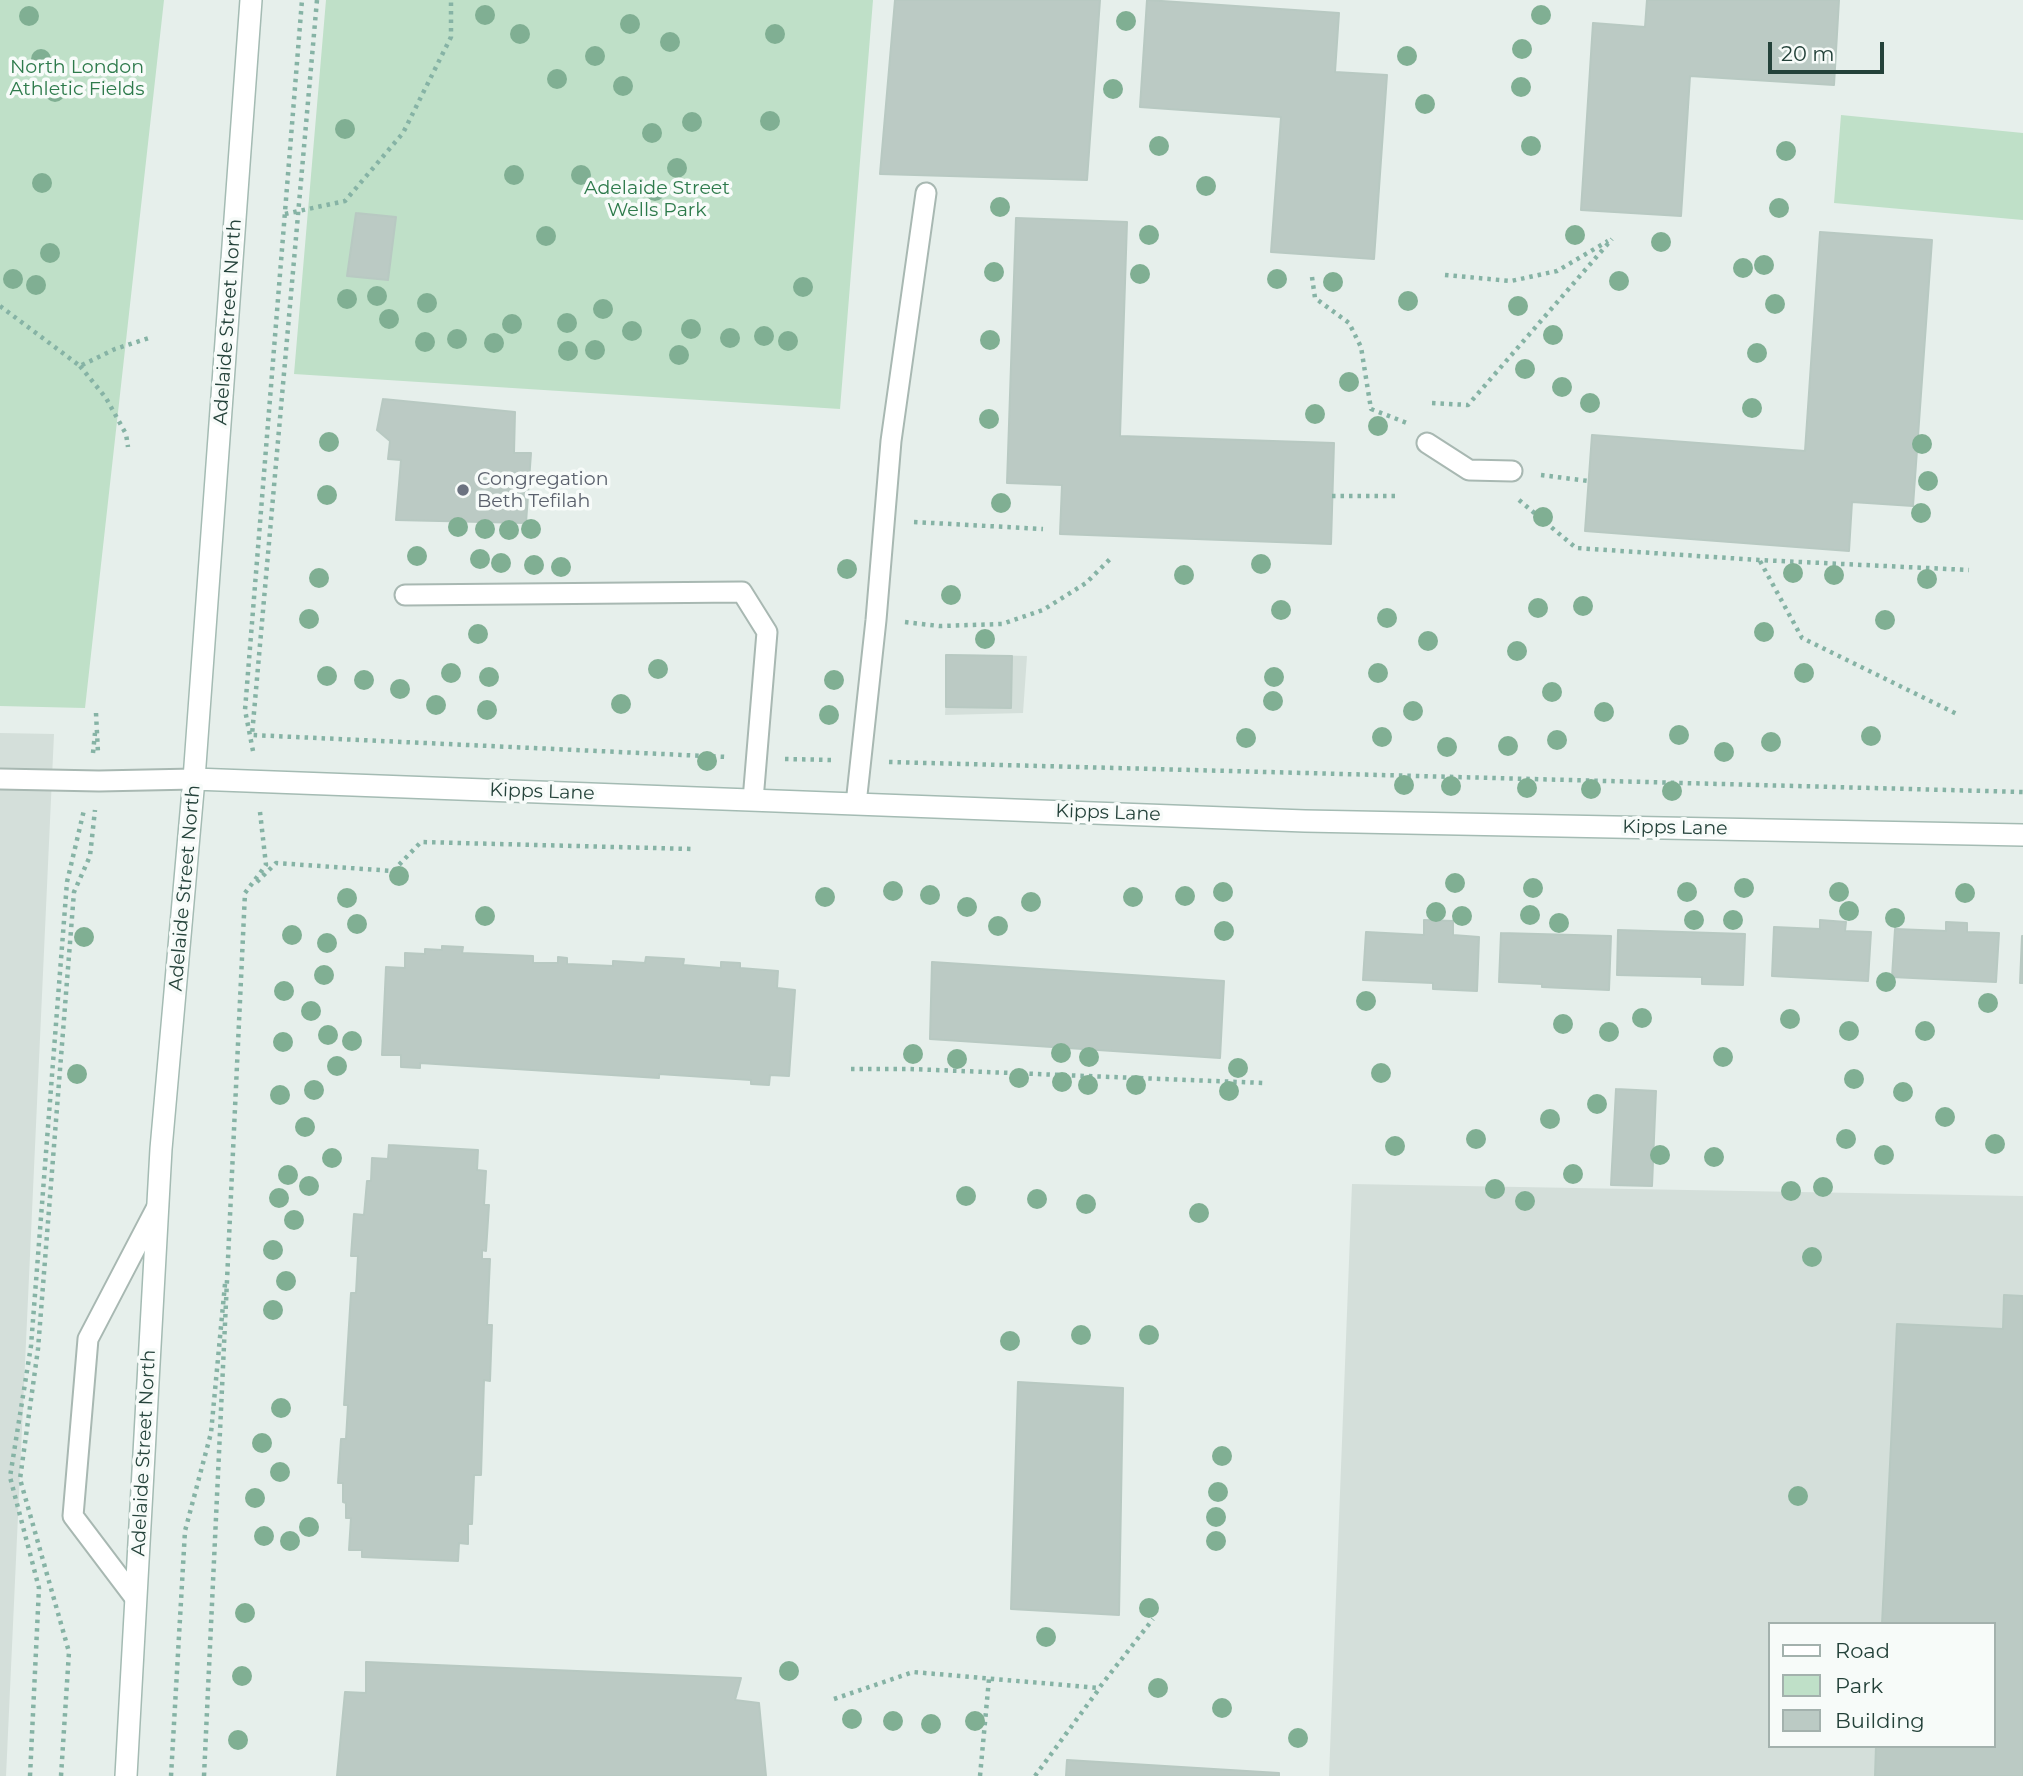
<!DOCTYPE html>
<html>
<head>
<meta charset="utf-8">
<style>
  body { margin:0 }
  #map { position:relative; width:2023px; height:1776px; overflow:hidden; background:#e6efeb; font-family:Montserrat,sans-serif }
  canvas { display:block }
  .legend { position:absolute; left:1768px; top:1622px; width:228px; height:126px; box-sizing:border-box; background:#f7fbf9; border:2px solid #a3b1ad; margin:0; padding:9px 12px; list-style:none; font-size:21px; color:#24423a }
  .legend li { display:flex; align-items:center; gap:14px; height:35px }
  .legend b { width:35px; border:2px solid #a3b1ad }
  .scale { position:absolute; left:1768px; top:42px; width:116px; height:32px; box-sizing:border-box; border:4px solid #24423a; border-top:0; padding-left:9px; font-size:21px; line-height:24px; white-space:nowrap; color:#24423a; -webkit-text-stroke:5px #f7fbf9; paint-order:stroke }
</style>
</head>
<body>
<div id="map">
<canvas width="2023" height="1776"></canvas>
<ul class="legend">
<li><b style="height:9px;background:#fff"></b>Road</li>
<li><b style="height:19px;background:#bfe0c8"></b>Park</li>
<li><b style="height:19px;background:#bbcac4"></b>Building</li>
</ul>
<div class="scale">20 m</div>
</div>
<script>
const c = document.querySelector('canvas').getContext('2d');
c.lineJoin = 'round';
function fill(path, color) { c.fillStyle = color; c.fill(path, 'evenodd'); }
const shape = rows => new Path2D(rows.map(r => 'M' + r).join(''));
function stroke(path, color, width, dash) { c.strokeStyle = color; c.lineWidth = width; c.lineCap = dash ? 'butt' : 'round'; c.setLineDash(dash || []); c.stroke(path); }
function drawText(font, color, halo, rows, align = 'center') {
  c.font = font + ' Montserrat,sans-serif'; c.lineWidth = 7; c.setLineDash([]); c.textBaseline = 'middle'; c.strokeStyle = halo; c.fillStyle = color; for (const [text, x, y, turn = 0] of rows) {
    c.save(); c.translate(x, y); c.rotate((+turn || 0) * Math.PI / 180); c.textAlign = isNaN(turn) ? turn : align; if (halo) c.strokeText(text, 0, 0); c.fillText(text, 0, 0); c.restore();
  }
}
fill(shape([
  [948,654,1027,656,1023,713,945,715],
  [0,733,54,734,6,1776,0,1776],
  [1352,1184,2023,1196,2023,1776,1329,1776],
  [1769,1624,1993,1624,1993,1746,1769,1746]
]), '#d4dfda');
fill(shape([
  [0,0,164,0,85,708,0,706],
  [326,0,873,0,840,409,294,374],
  [1841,115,2023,133,2023,220,1834,203]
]), '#bfe0c8');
const building = shape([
  [895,0,1100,0,1087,180,880,174,895,0],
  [1147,0,1339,13,1335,72,1387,75,1374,259,1271,252,1281,117,1140,107,1147,0],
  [1647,0,1839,0,1834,85,1690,76,1681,216,1581,210,1593,23,1645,27,1647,0],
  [356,213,396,217,388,280,347,276,356,213],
  [1016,218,1127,222,1120,436,1334,443,1331,544,1060,534,1062,485,1007,483,1016,218],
  [1820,232,1932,240,1913,506,1852,502,1849,551,1585,531,1592,435,1805,451,1820,232],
  [383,399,515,412,514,453,531,453,526,523,396,520,401,460,388,459,390,441,377,430,383,399],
  [946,655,1012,656,1011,708,946,707,946,655],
  [1424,920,1453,921,1453,935,1479,937,1477,991,1433,989,1433,983,1363,980,1366,932,1424,935,1424,920],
  [1820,920,1846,922,1845,931,1871,932,1868,981,1772,976,1774,927,1820,929,1820,920],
  [1946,922,1967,923,1967,932,1999,933,1996,982,1892,977,1895,929,1946,931,1946,922],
  [1618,930,1745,934,1743,985,1702,984,1702,977,1617,975,1618,930],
  [1501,933,1611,936,1609,990,1542,987,1542,984,1499,982,1501,933],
  [2022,936,2023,936,2023,983,2020,983,2022,936],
  [442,946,463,947,462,953,533,956,533,963,558,963,558,957,567,958,567,964,613,966,613,961,645,963,646,957,684,959,683,965,721,968,721,962,740,963,740,968,778,971,777,988,795,990,789,1076,770,1075,769,1085,751,1084,751,1080,659,1074,659,1078,420,1063,420,1068,401,1067,401,1055,382,1055,386,967,405,968,405,953,425,954,425,949,442,950,442,946],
  [932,962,1224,981,1220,1058,930,1039,932,962],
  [1616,1089,1656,1091,1652,1186,1611,1185,1616,1089],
  [389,1145,478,1150,477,1170,486,1171,484,1205,489,1205,486,1251,482,1250,482,1259,490,1259,487,1325,492,1325,490,1381,484,1380,481,1475,474,1475,472,1524,468,1524,468,1544,459,1543,458,1561,362,1557,362,1550,349,1550,351,1518,346,1518,346,1503,343,1502,343,1483,338,1483,341,1439,346,1439,348,1405,344,1405,351,1293,356,1293,358,1256,351,1256,354,1214,364,1215,367,1181,371,1181,372,1158,388,1159,389,1145],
  [2004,1295,2023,1296,2023,1776,1875,1776,1876,1746,1993,1746,1993,1624,1882,1624,1897,1324,2003,1329,2004,1295],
  [1018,1382,1123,1388,1119,1615,1011,1609,1018,1382],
  [366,1662,741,1678,735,1700,759,1703,766,1776,337,1776,345,1692,366,1693,366,1662],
  [1067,1760,1279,1773,1279,1776,1066,1776,1067,1760]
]);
fill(building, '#bbcac4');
stroke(building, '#b8c9c2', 2);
const lane = shape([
  [1427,443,1469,470,1512,471],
  [405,595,742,592,767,632,753,800],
  [0,779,99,781,194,779],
  [856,804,876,620,891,441,926,193],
  [135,1598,73,1516,88,1339,158,1205]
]);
const secondary = shape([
  [194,779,1305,821,2023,835],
  [126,1776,161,1149,194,779,251,0]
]);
stroke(lane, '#a8b8b2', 23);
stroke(secondary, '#a4bbb3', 24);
stroke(shape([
  [317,0,252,735,727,757],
  [285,214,345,201,403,133,451,37,451,0],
  [1445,275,1511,281,1557,271,1608,241],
  [1312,277,1315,298,1349,323,1361,347,1371,409,1407,423],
  [0,306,80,366,115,349,152,337],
  [80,366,106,398,126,434,128,447],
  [1432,403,1468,405,1612,239],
  [1541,475,1588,481],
  [1332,496,1397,496],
  [1519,500,1576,548,1759,560,1969,570],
  [914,522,1043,529],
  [1760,561,1802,638,1957,714],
  [905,622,939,626,1002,624,1043,610,1086,583,1110,559],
  [96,713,98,753],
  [253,751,245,710,302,0],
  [93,753,95,733],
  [785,759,832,760],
  [889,762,2023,792],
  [257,882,276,863,393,871,421,842,692,849],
  [851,1069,910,1069,1264,1083],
  [834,1699,913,1672,1099,1688,1153,1619],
  [30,1776,39,1588,10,1477,31,1346,67,882,84,810],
  [61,1776,69,1652,20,1479,38,1349,74,892,90,856,95,810],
  [171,1776,185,1531,211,1433,225,1284],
  [204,1776,245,893,266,865,260,812],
  [980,1776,989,1679],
  [1035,1776,1099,1689]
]), '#86b3a5', 4.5, [3.5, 5]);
stroke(lane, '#fff', 19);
stroke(secondary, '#fff', 21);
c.fillStyle = '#80af93';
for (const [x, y] of [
  [485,15],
  [1541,15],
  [29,16],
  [1126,21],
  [630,24],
  [520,34],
  [775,34],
  [670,42],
  [1522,49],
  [595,56],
  [1407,56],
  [41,59],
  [557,79],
  [623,86],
  [1521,87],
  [1113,89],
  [55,92],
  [1425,104],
  [770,121],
  [692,122],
  [345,129],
  [652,133],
  [1159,146],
  [1531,146],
  [1786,151],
  [677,168],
  [514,175],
  [581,175],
  [42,183],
  [1206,186],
  [655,191],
  [1000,207],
  [1779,208],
  [1149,235],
  [1575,235],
  [546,236],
  [1661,242],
  [50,253],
  [1764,265],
  [1743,268],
  [994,272],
  [1140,274],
  [13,279],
  [1277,279],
  [1619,281],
  [1333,282],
  [36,285],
  [803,287],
  [377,296],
  [347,299],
  [1408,301],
  [427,303],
  [1775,304],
  [1518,306],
  [603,309],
  [389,319],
  [567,323],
  [512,324],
  [691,329],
  [632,331],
  [1553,335],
  [764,336],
  [730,338],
  [457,339],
  [990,340],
  [788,341],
  [425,342],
  [494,343],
  [595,350],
  [568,351],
  [1757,353],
  [679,355],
  [1525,369],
  [1349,382],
  [1562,387],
  [1590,403],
  [1752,408],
  [1315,414],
  [989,419],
  [1378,426],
  [329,442],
  [1922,444],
  [1928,481],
  [327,495],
  [1001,503],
  [1921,513],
  [1543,517],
  [458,527],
  [485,529],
  [531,529],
  [509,530],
  [417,556],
  [480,559],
  [501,563],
  [1261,564],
  [534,565],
  [561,567],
  [847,569],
  [1793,573],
  [1184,575],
  [1834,575],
  [319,578],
  [1927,579],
  [951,595],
  [1583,606],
  [1538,608],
  [1281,610],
  [1387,618],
  [309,619],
  [1885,620],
  [1764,632],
  [478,634],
  [985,639],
  [1428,641],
  [1517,651],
  [658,669],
  [451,673],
  [1378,673],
  [1804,673],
  [327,676],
  [489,677],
  [1274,677],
  [364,680],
  [834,680],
  [400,689],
  [1552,692],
  [1273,701],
  [621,704],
  [436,705],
  [487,710],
  [1413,711],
  [1604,712],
  [829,715],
  [1679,735],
  [1871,736],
  [1382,737],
  [1246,738],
  [1557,740],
  [1771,742],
  [1508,746],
  [1447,747],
  [1724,752],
  [707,761],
  [1404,785],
  [1451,786],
  [1527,788],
  [1591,789],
  [1672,791],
  [399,876],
  [1455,883],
  [1533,888],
  [1744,888],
  [893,891],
  [1223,892],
  [1687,892],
  [1839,892],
  [1965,893],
  [930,895],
  [1185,896],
  [825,897],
  [1133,897],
  [347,898],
  [1031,902],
  [967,907],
  [1849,911],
  [1436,912],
  [1530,915],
  [485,916],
  [1462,916],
  [1895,918],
  [1694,920],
  [1733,920],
  [1559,923],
  [357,924],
  [998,926],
  [1224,931],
  [292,935],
  [84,937],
  [327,943],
  [324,975],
  [1886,982],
  [284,991],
  [1366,1001],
  [1988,1003],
  [311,1011],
  [1642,1018],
  [1790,1019],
  [1563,1024],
  [1849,1031],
  [1925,1031],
  [1609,1032],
  [328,1035],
  [352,1041],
  [283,1042],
  [1061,1053],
  [913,1054],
  [1089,1057],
  [1723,1057],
  [957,1059],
  [337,1066],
  [1238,1068],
  [1381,1073],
  [77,1074],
  [1019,1078],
  [1854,1079],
  [1062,1082],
  [1088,1085],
  [1136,1085],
  [314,1090],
  [1229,1091],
  [1903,1092],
  [280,1095],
  [1597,1104],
  [1945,1117],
  [1550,1119],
  [305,1127],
  [1476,1139],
  [1846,1139],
  [1995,1144],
  [1395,1146],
  [1660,1155],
  [1884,1155],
  [1714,1157],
  [332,1158],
  [1573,1174],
  [288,1175],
  [309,1186],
  [1823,1187],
  [1495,1189],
  [1791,1191],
  [966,1196],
  [279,1198],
  [1037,1199],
  [1525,1201],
  [1086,1204],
  [1199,1213],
  [294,1220],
  [273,1250],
  [1812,1257],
  [286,1281],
  [273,1310],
  [1081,1335],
  [1149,1335],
  [1010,1341],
  [281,1408],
  [262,1443],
  [1222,1456],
  [280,1472],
  [1218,1492],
  [1798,1496],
  [255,1498],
  [1216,1517],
  [309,1527],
  [264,1536],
  [290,1541],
  [1216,1541],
  [1149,1608],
  [245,1613],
  [1046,1637],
  [789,1671],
  [242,1676],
  [1158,1688],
  [1222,1708],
  [852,1719],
  [893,1721],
  [975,1721],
  [931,1724],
  [1298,1738],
  [238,1740]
]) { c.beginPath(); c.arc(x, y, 10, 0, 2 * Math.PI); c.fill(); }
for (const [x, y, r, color] of [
  [463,490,7,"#6b7280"]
]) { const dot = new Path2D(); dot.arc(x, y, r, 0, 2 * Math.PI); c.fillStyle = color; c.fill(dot); stroke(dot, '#f7fbf9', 2.5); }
drawText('19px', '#2d7a4b', '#f7fbf9', [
  ["North London",77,67],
  ["Athletic Fields",77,89],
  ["Adelaide Street",657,188],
  ["Wells Park",657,210]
]);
drawText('19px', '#24423a', '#f7fbf9', [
  ["Adelaide Street North",228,322,-86],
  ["Kipps Lane",542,792,2],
  ["Kipps Lane",1108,813,2],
  ["Kipps Lane",1675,828,1],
  ["Adelaide Street North",185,888,-85],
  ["Adelaide Street North",144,1453,-87]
]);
drawText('19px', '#5b616d', '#f7fbf9', [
  ["Congregation",477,479],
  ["Beth Tefilah",477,501]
], 'left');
</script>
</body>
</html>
